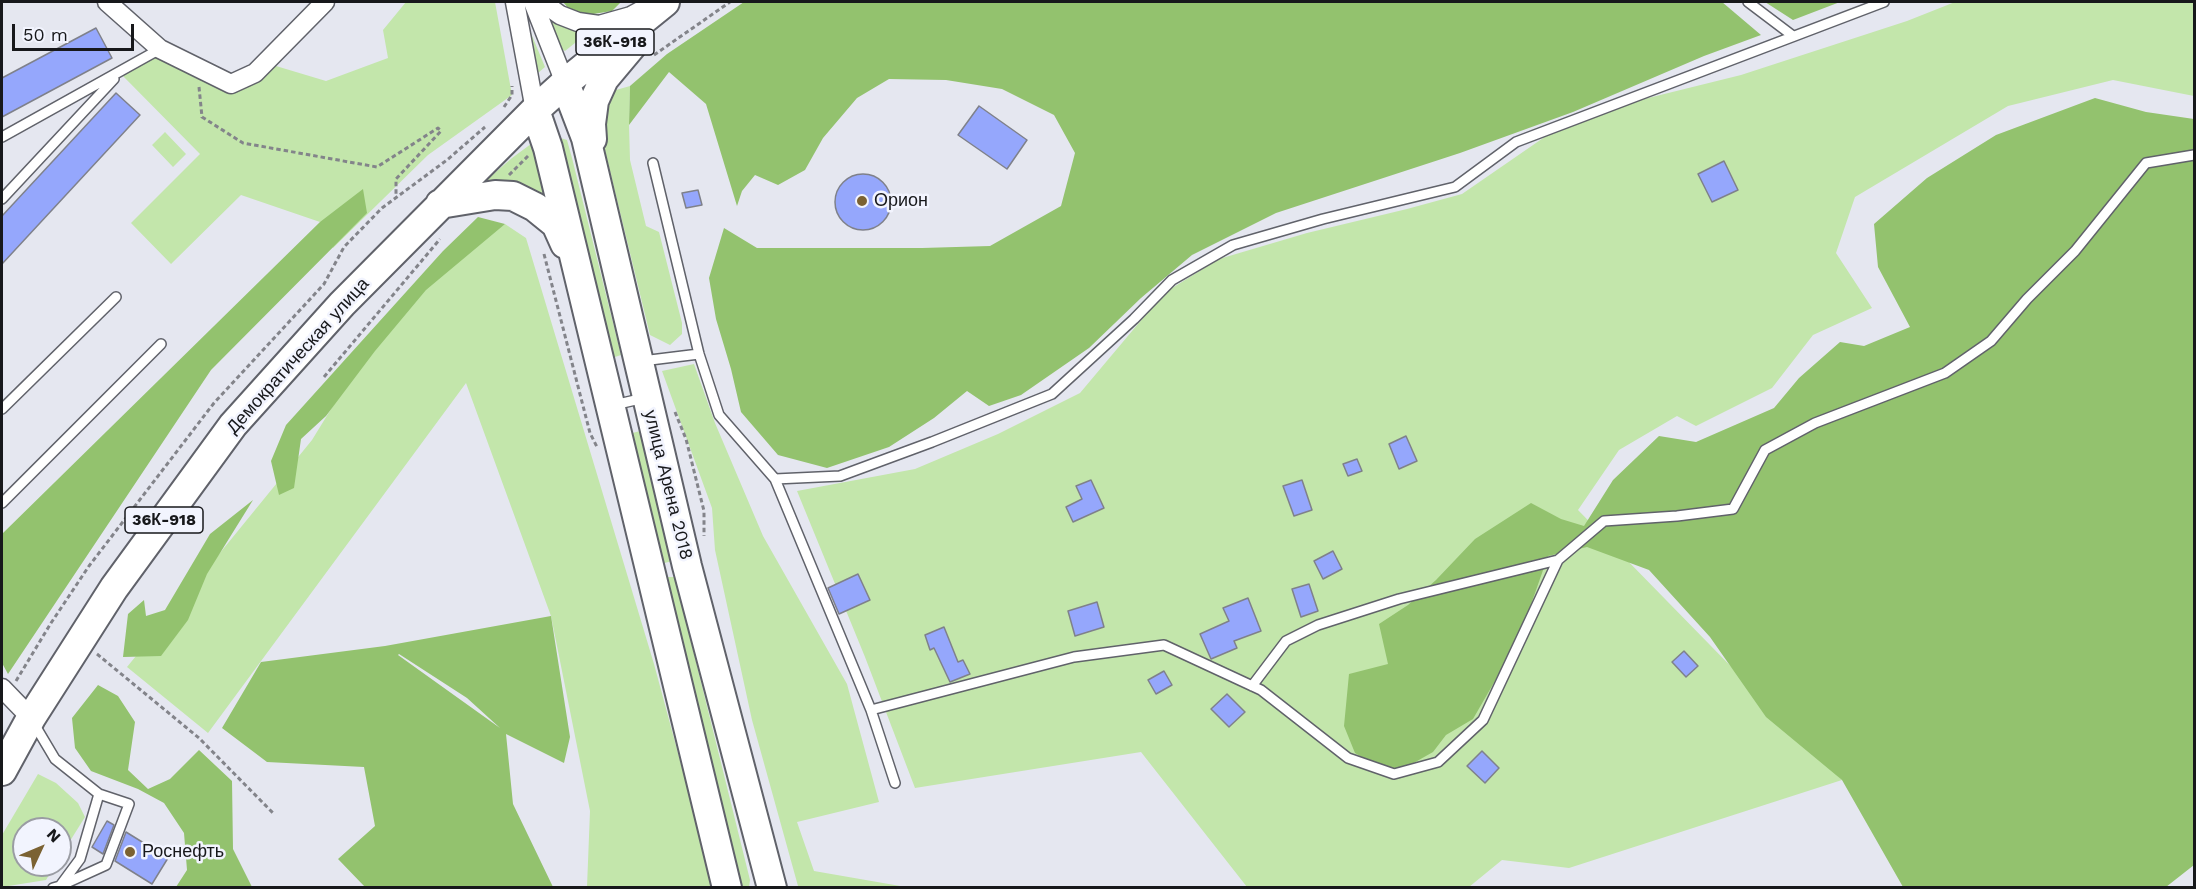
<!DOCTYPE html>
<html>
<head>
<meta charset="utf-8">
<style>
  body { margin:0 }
  #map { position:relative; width:2196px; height:889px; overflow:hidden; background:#e5e7f0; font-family:"Work Sans",sans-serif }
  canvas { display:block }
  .frame { position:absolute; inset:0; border:3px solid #17181b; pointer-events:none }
  .north { position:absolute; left:12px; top:817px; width:60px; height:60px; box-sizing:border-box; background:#f2f4fe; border:2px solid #9a9ca3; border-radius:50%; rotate:46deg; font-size:16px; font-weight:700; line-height:24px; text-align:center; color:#17181b }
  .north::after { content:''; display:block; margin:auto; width:21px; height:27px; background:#7b6233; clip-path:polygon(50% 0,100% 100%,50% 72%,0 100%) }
  .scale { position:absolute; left:12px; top:24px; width:122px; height:27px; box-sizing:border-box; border:3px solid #17181b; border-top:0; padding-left:8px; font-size:18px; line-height:21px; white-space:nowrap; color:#17181b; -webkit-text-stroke:4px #f2f4fe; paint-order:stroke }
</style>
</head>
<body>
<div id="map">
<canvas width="2196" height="889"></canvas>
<div class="frame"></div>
<div class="north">N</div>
<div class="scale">50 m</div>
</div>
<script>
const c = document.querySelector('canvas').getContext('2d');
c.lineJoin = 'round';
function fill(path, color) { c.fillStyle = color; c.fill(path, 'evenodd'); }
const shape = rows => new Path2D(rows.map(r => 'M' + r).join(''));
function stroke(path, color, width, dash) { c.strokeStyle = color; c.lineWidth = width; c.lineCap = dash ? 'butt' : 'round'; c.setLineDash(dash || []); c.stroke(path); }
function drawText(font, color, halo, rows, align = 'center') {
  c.font = font + ' "Work Sans",sans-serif'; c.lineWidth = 5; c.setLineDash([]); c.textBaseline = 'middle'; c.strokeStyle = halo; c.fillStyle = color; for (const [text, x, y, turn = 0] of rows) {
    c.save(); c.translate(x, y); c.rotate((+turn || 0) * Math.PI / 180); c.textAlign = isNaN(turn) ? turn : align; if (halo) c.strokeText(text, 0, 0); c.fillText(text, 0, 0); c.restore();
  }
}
fill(shape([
  [406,2,495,2,512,95,428,155,333,248,320,222,241,195,171,264,131,223,200,154,120,73,160,49,242,79,276,66,326,81,388,58,383,30],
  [1955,2,2194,2,2194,96,2113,80,2008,106,1855,197,1836,253,1872,308,1813,335,1772,388,1696,426,1677,416,1619,450,1578,510,1842,780,1569,868,1502,860,1469,887,1247,887,1141,752,915,788,865,657,797,491,915,469,998,434,1080,393,1164,293,1219,259,1307,233,1407,209,1462,194,1549,134,1628,103,1741,75,1907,21],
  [521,9,545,67,538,73],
  [546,17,558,23,590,31,565,51,560,48],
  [630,86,629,125,630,160,646,226,659,232,682,323,682,334,670,345,650,335,600,130,609,92],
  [165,132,186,154,173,167,152,145],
  [560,138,567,140,572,158,621,355,609,359],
  [535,141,552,215,475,190,512,158],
  [505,224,526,238,654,664,714,887,587,887,590,811,551,616,466,383,208,733,127,667,312,440,363,357,430,266],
  [694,364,715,423,763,536,847,684,879,802,797,822,814,871,906,887,798,886,752,720,715,550,712,508,662,371],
  [640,431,672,561,661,564,629,434],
  [665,577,675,577,750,880,749,887,739,887],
  [38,774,56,783,78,803,85,817,60,857,60,829,24,829,24,865,55,865,46,880,2,887,2,835]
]), '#c3e6ab');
fill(shape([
  [563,2,621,2,612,11,587,15,569,9],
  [744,2,1722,2,1761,35,1704,56,1573,112,1460,153,1276,213,1192,255,1141,298,1089,348,1021,395,989,406,967,391,934,418,889,447,827,468,778,455,741,412,731,369,716,319,709,278,724,228,757,248,922,248,990,246,1061,206,1075,153,1054,115,1002,89,946,80,889,79,857,98,823,138,805,170,778,185,755,175,742,191,737,206,706,104,669,72,629,125,630,86,667,54],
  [1765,2,1840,2,1793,20],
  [2095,98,2146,112,2194,119,2194,865,2166,887,1903,887,1842,780,1766,717,1710,637,1649,570,1587,547,1548,556,1528,613,1507,660,1473,719,1446,735,1433,752,1403,769,1380,768,1355,753,1344,726,1349,674,1388,664,1379,624,1408,605,1436,580,1475,539,1531,503,1561,519,1584,526,1613,480,1659,436,1696,442,1774,408,1799,378,1840,342,1864,346,1910,327,1878,267,1874,224,1927,178,1996,135],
  [363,189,367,213,211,370,8,674,2,663,2,534,320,222],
  [478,217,505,224,426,290,375,351,326,416,301,439,294,488,279,495,271,461,286,425,443,251],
  [253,500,207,574,188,620,161,656,123,657,128,614,144,600,146,616,165,610,210,534],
  [551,616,570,737,564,763,506,734,513,804,553,887,365,887,338,859,375,826,364,767,267,762,222,728,261,662,385,646],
  [399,654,467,698,500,728,398,655],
  [98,685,118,696,135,722,128,770,148,789,170,779,199,750,232,781,233,849,252,887,176,887,187,870,184,833,164,803,138,789,91,771,75,748,72,718]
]), '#93c26e');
const building = shape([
  [96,28,112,58,2,117,2,78,96,28],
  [116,93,140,115,2,264,2,216,116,93],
  [979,106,1027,140,1007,169,958,135,979,106],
  [1724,161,1738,190,1712,202,1698,174,1724,161],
  '835 202a28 28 0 1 1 56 0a28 28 0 1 1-56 0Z',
  [698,190,702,205,686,208,682,193,698,190],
  [1406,436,1417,461,1399,469,1389,444,1406,436],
  [1357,459,1362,471,1348,476,1343,464,1357,459],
  [1091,480,1104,508,1073,522,1066,507,1082,499,1076,486,1091,480],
  [1302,480,1312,510,1294,516,1283,486,1302,480],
  [1333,551,1342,569,1323,579,1314,561,1333,551],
  [858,574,870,600,839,614,828,588,858,574],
  [1309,584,1318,611,1301,617,1292,589,1309,584],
  [1248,598,1261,631,1234,641,1237,648,1211,659,1200,634,1229,621,1223,608,1248,598],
  [1097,602,1104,627,1075,636,1068,611,1097,602],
  [944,627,958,662,963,660,970,674,950,682,934,648,930,650,925,635,944,627],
  [1684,651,1698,666,1686,677,1672,662,1684,651],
  [1164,671,1172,685,1156,694,1148,680,1164,671],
  [1227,694,1245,712,1229,727,1211,709,1227,694],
  [1482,751,1499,768,1485,783,1467,766,1482,751],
  [107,821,114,825,103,854,92,847,107,821],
  [126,832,168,858,152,884,115,861,126,832]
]);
fill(building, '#95a7fc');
stroke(building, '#7f818a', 1.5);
const service = shape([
  [1748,2,1793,36],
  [1884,2,1516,142,1455,187,1323,219,1233,245,1172,280,1134,319,1052,394,932,442,840,476,775,479,871,710,1074,657,1164,645,1261,690,1348,758,1394,774,1438,762,1483,720,1558,560,1604,521,1677,516,1733,509,1765,450,1815,423,1945,373,1991,341,2027,299,2075,251,2146,163,2194,155],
  [2,137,160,49],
  [653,163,699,354,719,415,775,479],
  [2,199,114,79],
  [642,361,699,354],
  [614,405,644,398],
  [2,409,116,297],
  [2,503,161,344],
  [1252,686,1286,641,1318,625,1399,599,1558,560],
  [871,710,895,783],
  [33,722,55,759,99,794,80,859,60,886,53,888],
  [62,885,106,865,129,804,99,794]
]);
const minor = shape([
  [107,2,160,49,231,84,255,73,325,2],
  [515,2,535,110],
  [533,2,565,83],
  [542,2,560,15,578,22,599,25,631,16,642,10],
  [2,688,31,718]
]);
const primary = shape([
  [565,83,586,138,687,566,772,888],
  [535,110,548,148,727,888],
  [592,139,591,124,594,101,604,79,635,42],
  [440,204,495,195,513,196,535,207,556,224,565,244],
  [2,771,31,718,114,588,233,425,342,304,535,110,565,83,665,2]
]);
stroke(service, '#60626a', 12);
stroke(minor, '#60626a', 21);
stroke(primary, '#60626a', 32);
stroke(shape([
  [654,55,730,2],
  [199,87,202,117,243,143,377,167,438,128,441,131,396,179,396,196],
  [504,107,512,95,512,86],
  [509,175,528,156],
  [544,254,590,433,597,447],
  [324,377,440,239],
  [675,412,686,439,704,511,704,536],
  [97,654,199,738,273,813],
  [16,681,51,623,89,566,214,403,324,284,344,247,382,208,447,160,485,127]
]), '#83848a', 3, [4.5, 3]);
stroke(service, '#fff', 9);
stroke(minor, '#fff', 18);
stroke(primary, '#fff', 28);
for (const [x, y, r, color] of [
  [862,201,6,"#7b6233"],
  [130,852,6,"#7b6233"]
]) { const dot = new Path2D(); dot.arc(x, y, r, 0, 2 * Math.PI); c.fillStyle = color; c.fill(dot); stroke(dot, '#f2f4fe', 2); }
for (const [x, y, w] of [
  [615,42,78],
  [164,520,78]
]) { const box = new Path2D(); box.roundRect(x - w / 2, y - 13, w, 26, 4.5); c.fillStyle = '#f2f4fe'; c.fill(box); stroke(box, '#17181b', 1.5); }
drawText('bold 16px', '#17181b', null, [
  ["36К-918",615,42],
  ["36К-918",164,520]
]);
drawText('18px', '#17181b', '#f2f4fe', [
  ["Орион",874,201],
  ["Роснефть",142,852]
], 'left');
drawText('18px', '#17181b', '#f2f4fe', [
  ["Демократическая улица",298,356,-48],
  ["улица Арена 2018",668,485,76]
]);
</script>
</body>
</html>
